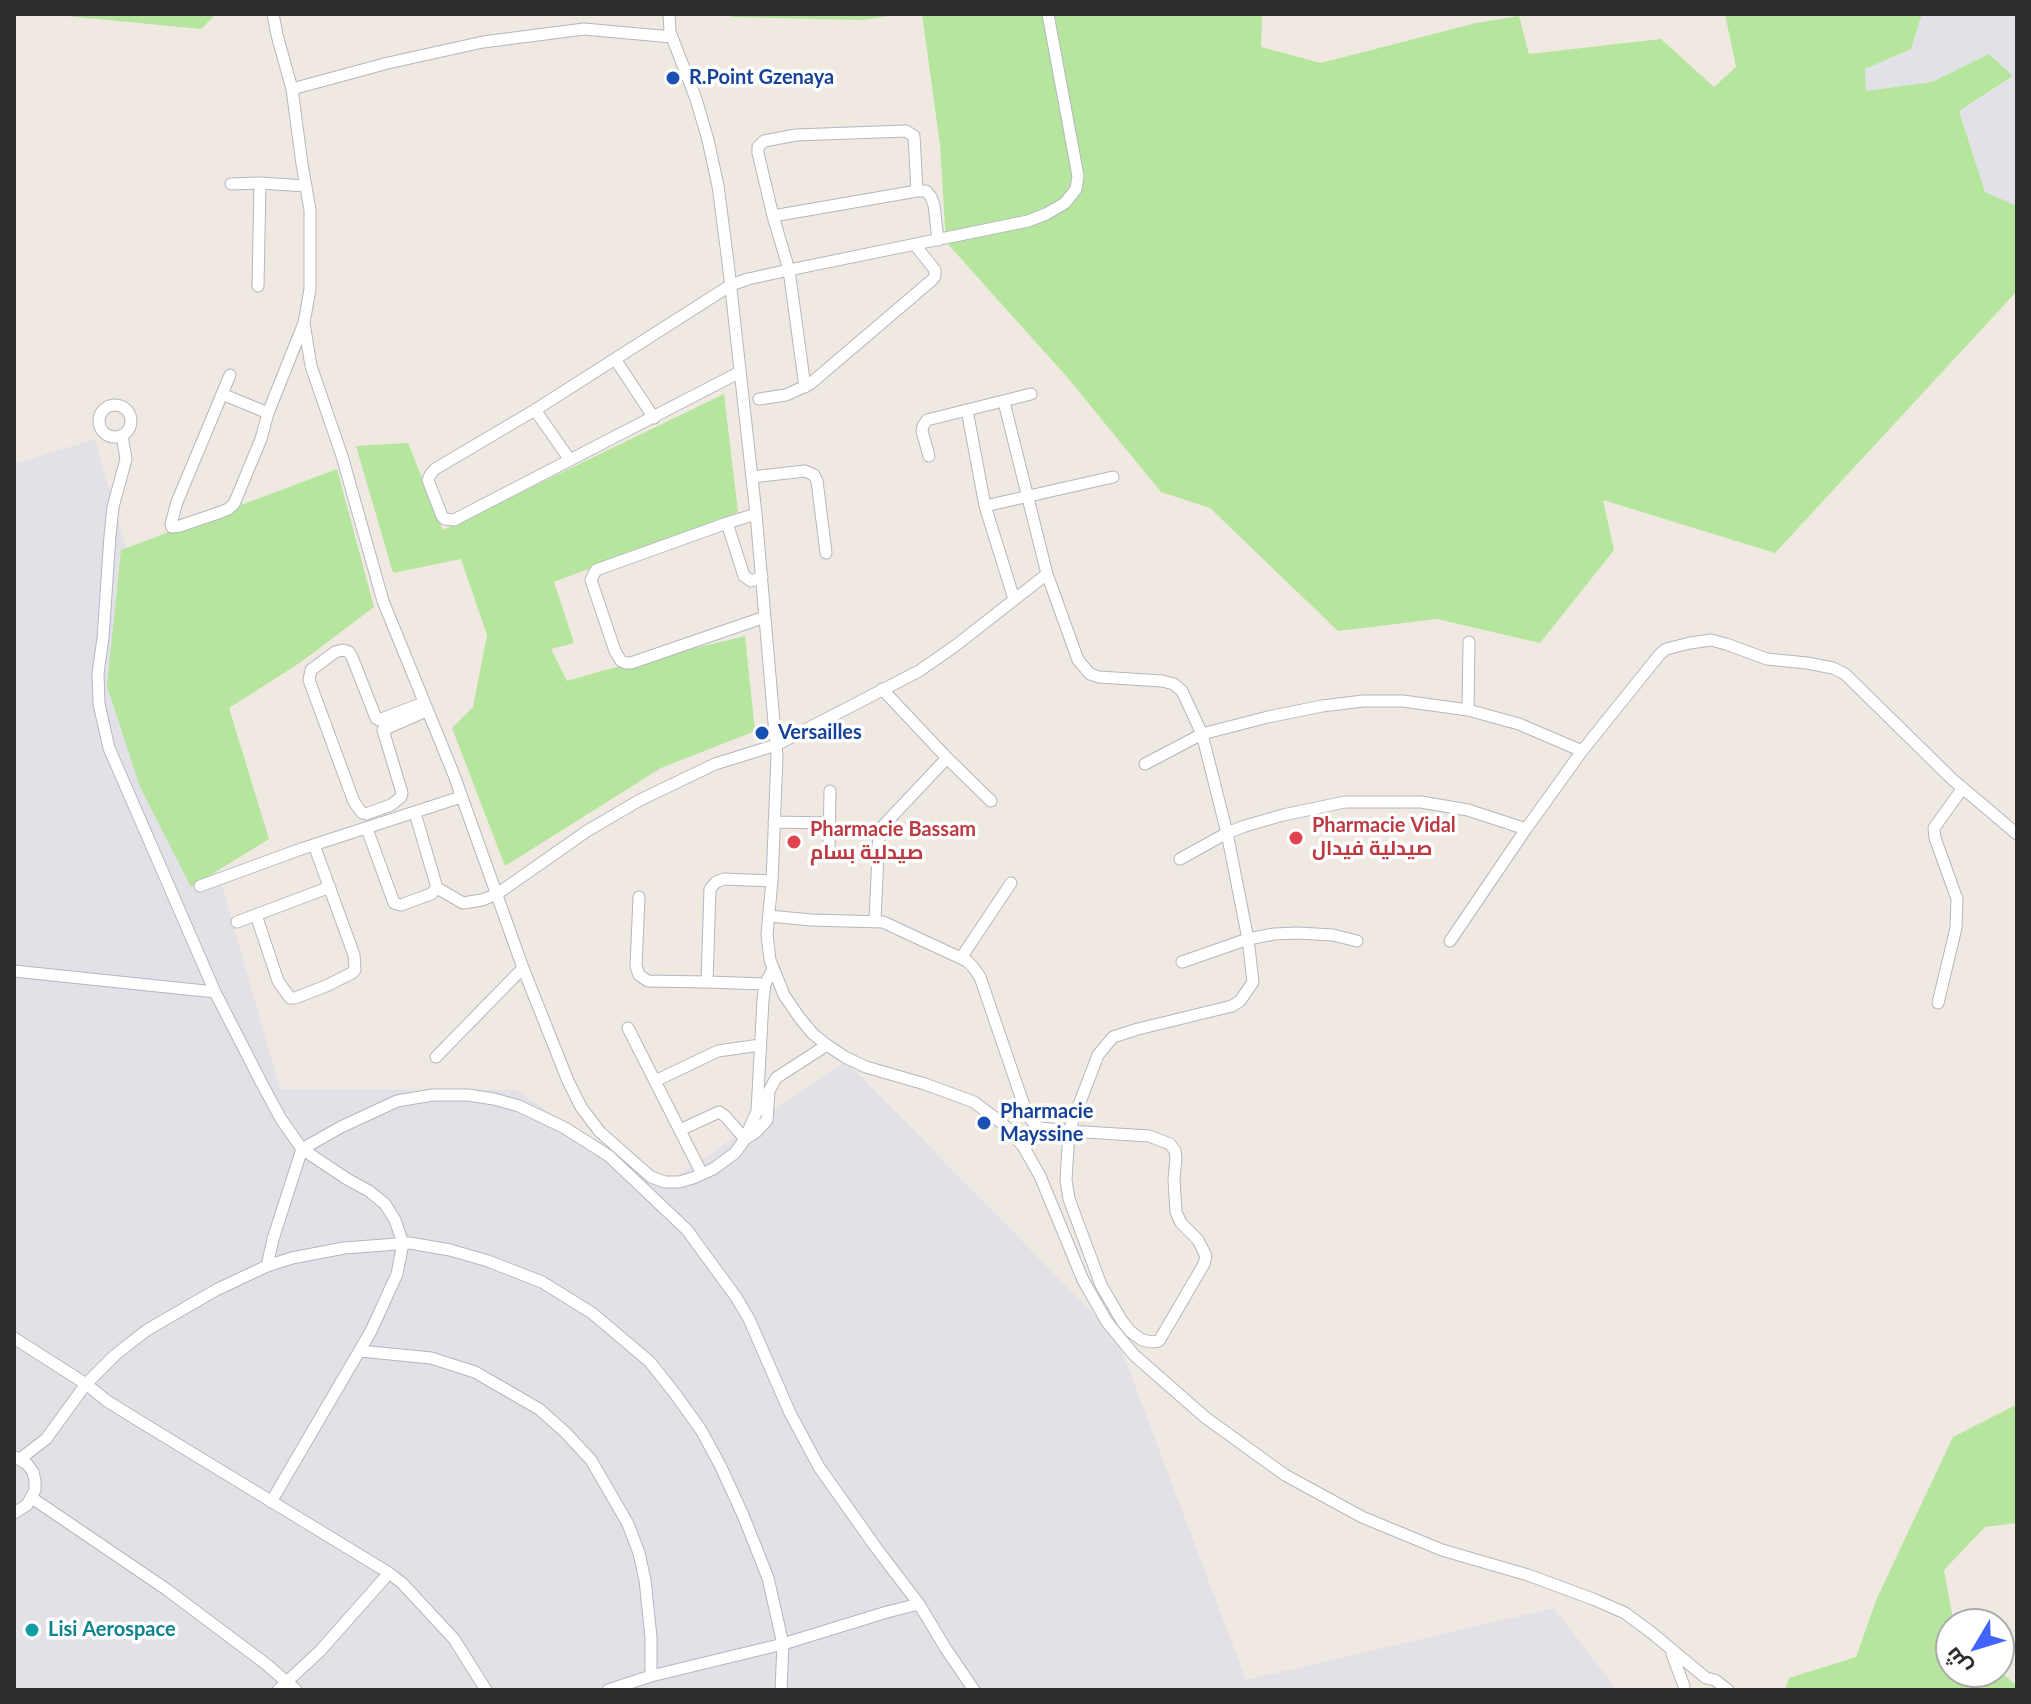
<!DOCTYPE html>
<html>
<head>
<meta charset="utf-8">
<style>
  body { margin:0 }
  #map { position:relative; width:2031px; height:1704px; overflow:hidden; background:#efe9e1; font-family:Lato,Cairo,sans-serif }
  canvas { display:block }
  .frame { position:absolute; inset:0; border:16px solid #2e2e2e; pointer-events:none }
  .north { position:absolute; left:1935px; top:1608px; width:80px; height:80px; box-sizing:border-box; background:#fff; border:2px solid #ababab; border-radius:50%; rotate:232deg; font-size:22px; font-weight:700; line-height:32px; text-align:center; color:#2e2e2e }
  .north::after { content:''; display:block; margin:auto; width:28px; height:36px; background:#4264fb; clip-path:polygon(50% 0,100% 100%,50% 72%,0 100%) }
</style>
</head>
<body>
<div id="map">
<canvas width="2031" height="1704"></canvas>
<div class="frame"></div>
<div class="north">ش</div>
</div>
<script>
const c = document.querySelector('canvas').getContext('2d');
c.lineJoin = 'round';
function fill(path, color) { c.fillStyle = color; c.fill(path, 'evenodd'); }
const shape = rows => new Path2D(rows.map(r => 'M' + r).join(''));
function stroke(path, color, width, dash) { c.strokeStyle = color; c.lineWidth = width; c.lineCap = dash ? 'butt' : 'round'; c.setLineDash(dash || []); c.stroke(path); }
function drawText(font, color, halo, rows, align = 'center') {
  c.font = font + ' Lato,Cairo,sans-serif'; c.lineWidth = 7; c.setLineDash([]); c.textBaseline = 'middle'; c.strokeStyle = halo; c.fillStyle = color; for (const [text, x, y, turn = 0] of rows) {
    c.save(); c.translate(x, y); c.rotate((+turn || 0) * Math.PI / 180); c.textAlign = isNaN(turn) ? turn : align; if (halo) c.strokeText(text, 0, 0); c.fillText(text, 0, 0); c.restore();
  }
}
fill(shape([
  [1922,14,2017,14,2017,206,1985,192,1959,111,2013,77,1990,54,1932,82,1866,91,1864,69,1911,49],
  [95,439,280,1089,516,1090,660,1188,846,1061,1117,1338,1246,1680,1554,1608,1617,1690,14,1690,14,464]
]), '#e3e1e8');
fill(shape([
  [46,14,216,14,201,29],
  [732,14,902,14,863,20,732,17],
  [922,14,1262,14,1261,47,1321,63,1476,23,1519,16,1529,54,1661,39,1714,87,1736,67,1725,14,1922,14,1911,49,1865,69,1866,91,1932,82,1989,54,2013,76,1959,111,1985,192,2017,206,2017,291,1775,553,1603,500,1614,550,1540,643,1437,619,1338,631,1210,508,1161,492,1067,377,946,242,940,145],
  [724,394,738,512,554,582,574,643,551,649,567,681,605,670,745,636,755,731,661,768,505,866,452,728,473,707,487,635,461,559,393,573,356,446,408,443,443,530],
  [337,469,374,607,301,662,229,708,269,839,191,887,140,787,107,686,121,550],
  [2014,1406,2017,1409,2017,1523,1985,1527,1944,1570,1954,1624,1951,1624,1951,1672,1999,1671,2015,1684,2017,1690,1785,1690,1789,1678,1856,1657,1877,1598,1953,1437]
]), '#b6e59e');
const minor = shape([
  [669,14,670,32,696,99,708,140,718,186,728,262,756,514,777,757,772,881,767,934,770,960,784,995,799,1017,813,1034,827,1045,845,1057,866,1067,925,1084,974,1102,1003,1124,1023,1146,1040,1176,1083,1280,1107,1322,1134,1355,1206,1418,1285,1475,1362,1517,1442,1550,1528,1575,1593,1599,1625,1613,1652,1633,1706,1678,1715,1680,1728,1690],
  [292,89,388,63,483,42,584,29,672,37],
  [231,184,260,183,306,186],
  [773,216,917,191,926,191,931,197,934,205,938,240],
  [258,286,260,183],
  [304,323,311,366,342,456,383,601,454,775,523,968,568,1081,581,1107,600,1132,651,1177,665,1182,679,1182,693,1178,713,1169,735,1153,745,1139,757,1111,763,1000,765,984,773,969],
  [615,359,654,418],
  [740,372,454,520,445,519,442,516,428,480,430,475,435,469,535,410,731,285,748,279,789,270,1028,221,1046,214,1065,203,1076,189,1078,176,1048,14],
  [230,375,177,502,171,524,172,527,180,526,221,512,228,509,234,504,261,439,268,413,304,323,310,289,310,210,302,164,292,89,277,35,273,14],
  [805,387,789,270,773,216,758,153,758,147,764,141,796,135,906,131,914,136,917,191],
  [222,394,268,413],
  [759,399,786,395,810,384,932,280,935,276,935,270,915,245],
  '99 421a16 16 0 1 1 32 0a16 16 0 1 1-32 0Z',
  [535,410,570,460],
  [967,410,985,506,1014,599],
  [122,435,126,459,113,507,110,536,103,638,98,673,99,704,109,748,215,992,261,1082,281,1119,302,1149,273,1239,267,1266],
  [929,456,922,431,923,426,927,420,1031,394],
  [752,477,805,471,814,475,817,481,826,553],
  [985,506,1113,477],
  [756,514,727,523,596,570,591,580,615,651,621,661,626,663,631,663,765,617],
  [727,523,744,576,751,581,762,577],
  [882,689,947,758,991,801],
  [423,703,379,720,376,718,352,657,349,652,343,650,335,652,311,670,309,680,354,802,362,813,366,814,391,805,401,797,402,793,383,730,426,711],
  [1468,710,1469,642],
  [1145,764,1202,734,1268,717,1322,706,1363,701,1403,701,1468,710,1519,724,1582,751],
  [774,822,829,823],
  [367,829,394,903,401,905,431,894,437,888,415,813],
  [829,848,830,791],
  [1180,859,1227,833,1245,826,1283,815,1345,802,1421,802,1468,810,1526,829],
  [200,886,301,849,461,797],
  [437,888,463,903,482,900,497,894,587,831,640,800,715,764,776,745,919,671,955,646,1047,574],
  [639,897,636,966,639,975,648,981,707,982],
  [256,915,278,981,290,998,295,998,326,986,352,973,355,970,354,955,314,845],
  [769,916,811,920,883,922,967,961,973,967,980,977,1021,1097,1028,1116,1036,1125,1040,1128,1069,1131,1149,1136,1170,1144,1175,1151,1176,1158,1174,1179,1176,1212,1181,1223,1198,1240,1206,1256,1204,1264,1159,1341,1152,1342,1142,1340,1131,1332,1122,1321,1101,1285,1069,1199,1066,1180,1069,1131,1098,1055,1113,1037,1138,1029,1232,1006,1240,1001,1253,982,1248,939,1227,833,1202,734,1182,691,1174,684,1162,681,1099,677,1090,674,1078,660,1047,574,1004,402],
  [875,920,879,833,882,827,947,758],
  [237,922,330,887],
  [1450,941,1526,829,1582,751,1660,654,1666,649,1690,643,1711,640,1726,644,1767,659,1807,663,1833,668,1845,674,1952,779,2017,834],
  [961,958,1011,883],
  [1182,962,1248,939,1274,934,1298,933,1333,935,1357,941],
  [14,971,215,992],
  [765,984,707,982,710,889,716,882,724,879,772,881],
  [1938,1003,1956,928,1957,899,1935,838,1934,828,1962,789],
  [628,1028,702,1174],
  [436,1057,523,968],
  [655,1081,718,1051,760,1045],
  [680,1130,719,1112,725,1116,745,1139,756,1132,767,1120,769,1091,776,1078,827,1045],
  [14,1338,86,1384,107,1401,136,1419,389,1573,402,1583,454,1639,486,1690],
  [360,1351,431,1358,475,1372,539,1409,565,1432,591,1460,628,1524,639,1553,645,1580,651,1637,651,1676],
  [20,1459,46,1439,86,1384,115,1355,147,1330,216,1290,267,1266,292,1258,344,1248,410,1243,450,1250,488,1261,542,1282,592,1313,650,1362,676,1395,701,1430,720,1465,743,1515,768,1578,783,1644,781,1690],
  [32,1498,166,1589,266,1664,296,1690],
  [271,1502,371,1331,397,1274,403,1243,395,1220,385,1204,369,1191,347,1179,302,1149,341,1127,397,1101,433,1095,468,1095,494,1099,519,1106,565,1128,609,1156,687,1230,736,1297,749,1319,790,1413,819,1467,877,1549,919,1604,946,1649,974,1690],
  [14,1513,27,1505,35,1490,35,1481,33,1472,27,1464,15,1457],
  [1672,1654,1684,1686],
  [278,1690,320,1651,389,1573],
  [608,1690,651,1676,783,1644,887,1612,919,1604]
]);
stroke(minor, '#b4b7c1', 13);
stroke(minor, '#fff', 11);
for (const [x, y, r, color] of [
  [673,78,8,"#1a4fb4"],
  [762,733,8,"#1a4fb4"],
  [1296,838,8,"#e0444e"],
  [794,842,8,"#e0444e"],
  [984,1123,8,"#1a4fb4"],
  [32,1630,8,"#0f9aa8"]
]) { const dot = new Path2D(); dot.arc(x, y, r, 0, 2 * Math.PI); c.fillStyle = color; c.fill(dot); stroke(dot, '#fff', 3); }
drawText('bold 20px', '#164399', '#fff', [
  ["R.Point Gzenaya",689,78],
  ["Versailles",778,733],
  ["Pharmacie",1000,1112],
  ["Mayssine",1000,1135]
], 'left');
drawText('bold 20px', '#be3a42', '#fff', [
  ["Pharmacie Vidal",1312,826],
  ["صيدلية فيدال",1312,849],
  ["Pharmacie Bassam",810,830],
  ["صيدلية بسام",810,853]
], 'left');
drawText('bold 20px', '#0d838f', '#fff', [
  ["Lisi Aerospace",48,1630]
], 'left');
</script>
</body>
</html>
